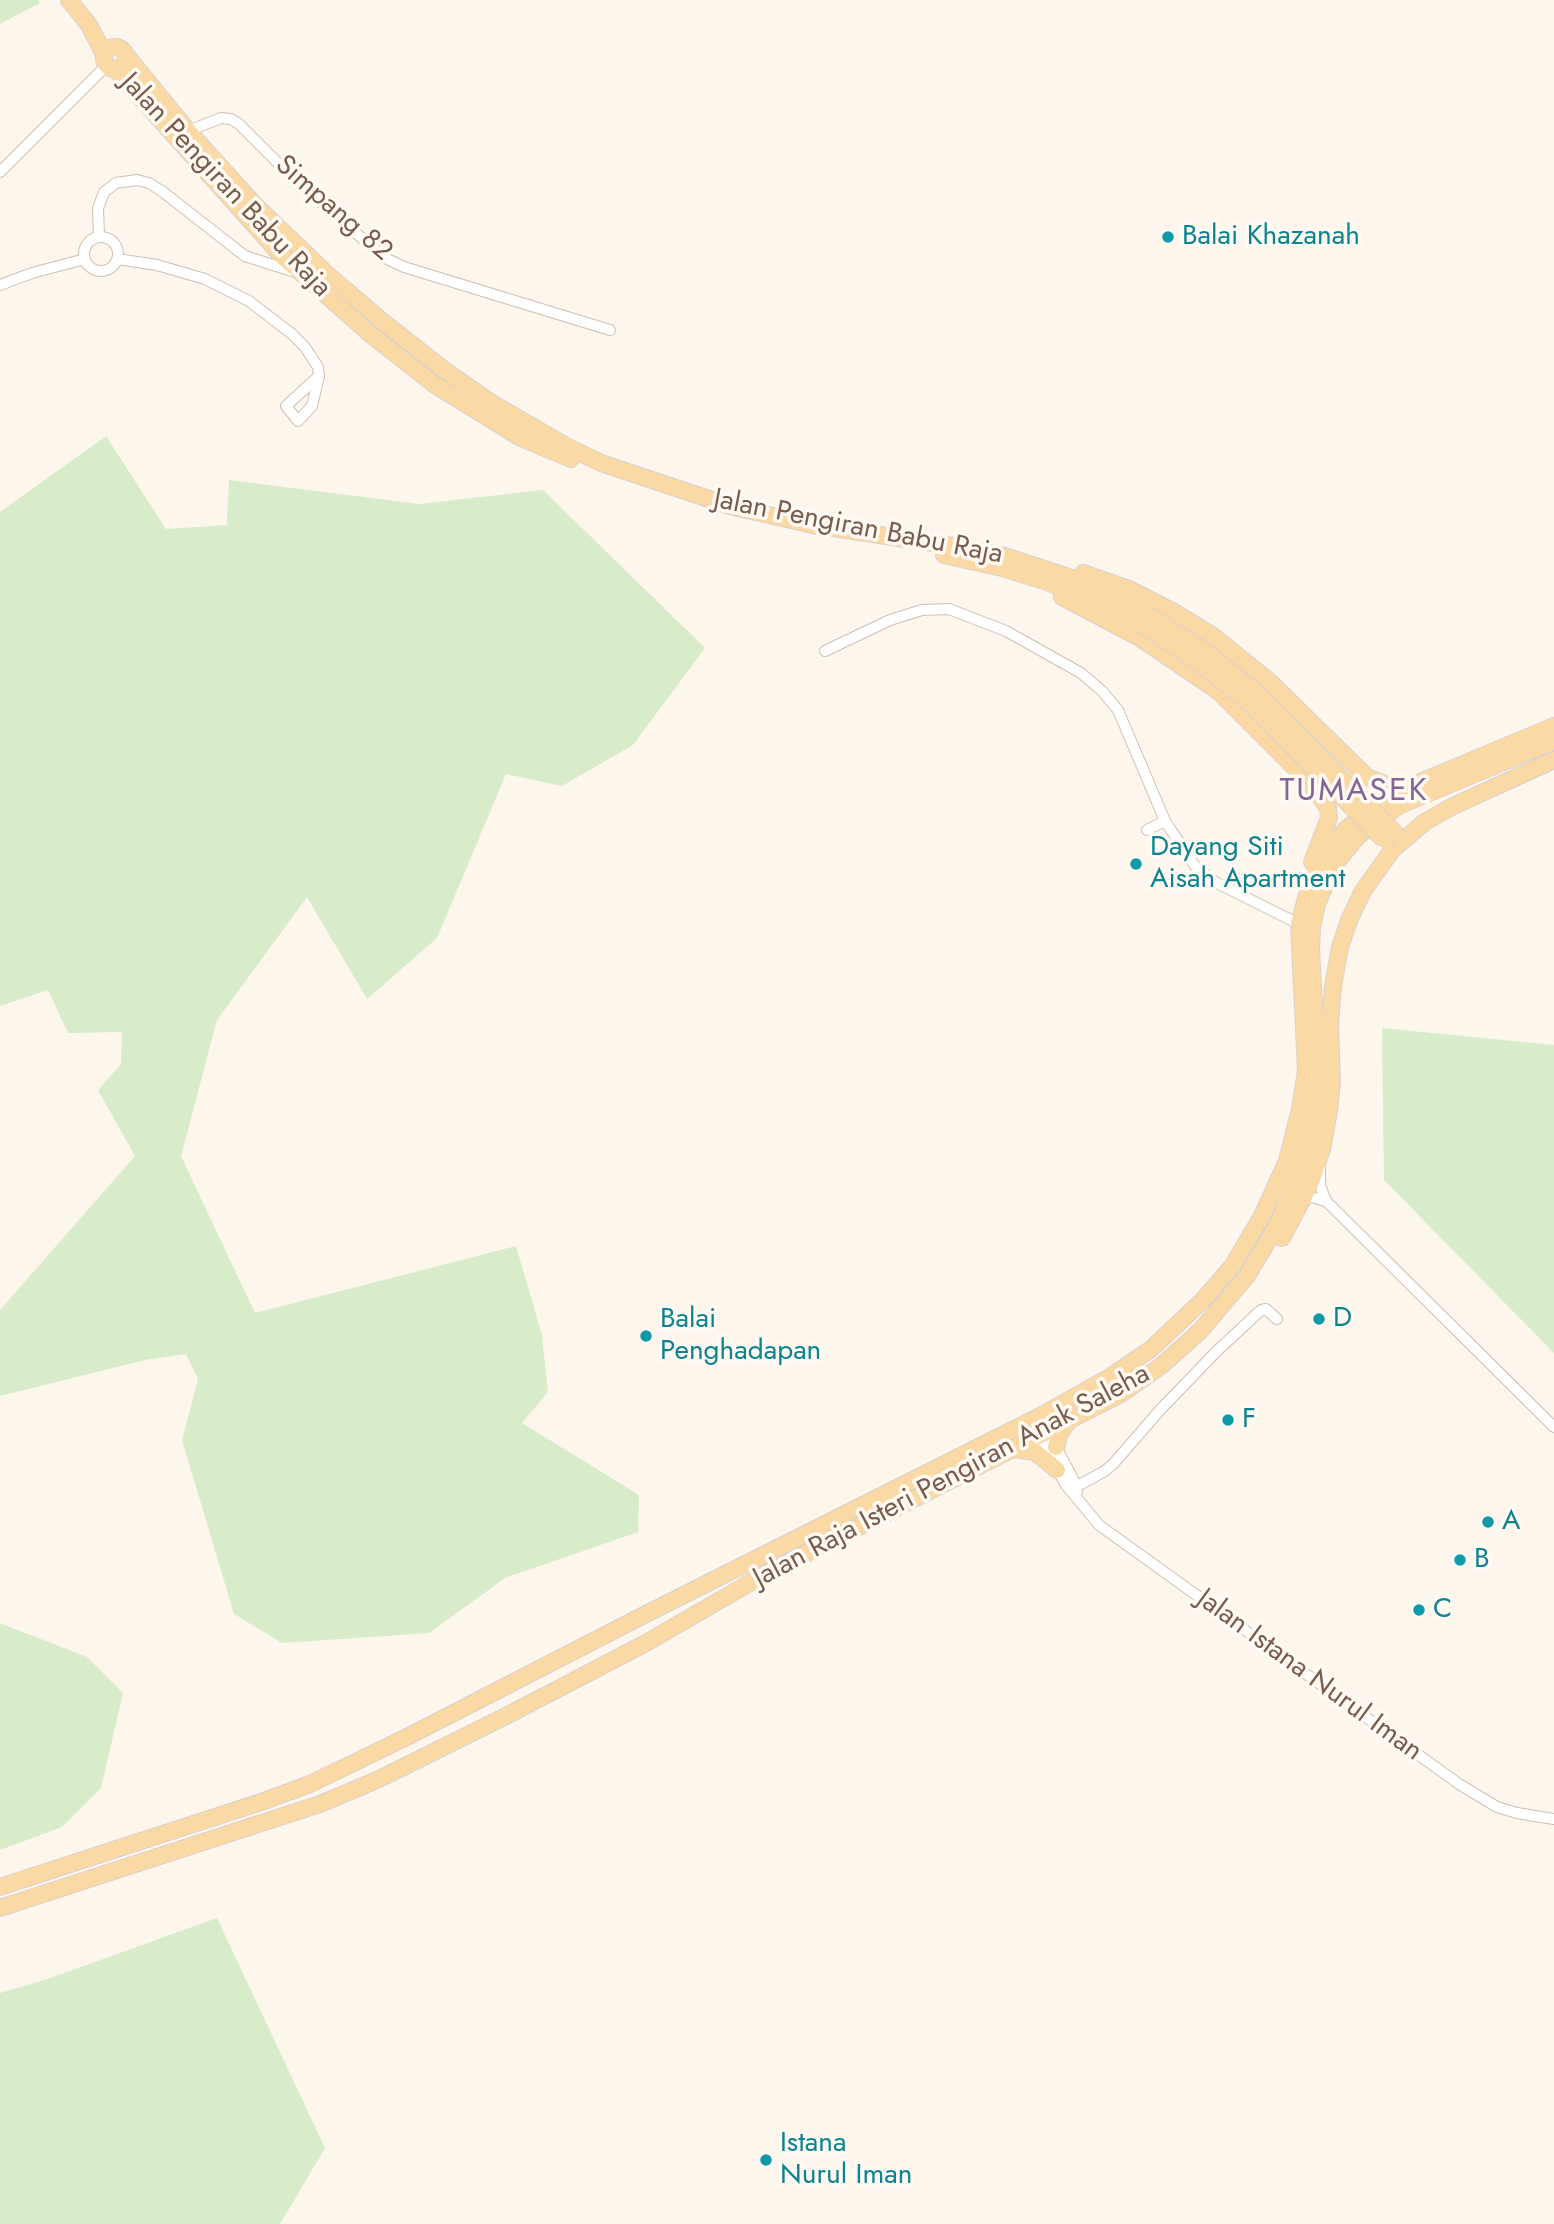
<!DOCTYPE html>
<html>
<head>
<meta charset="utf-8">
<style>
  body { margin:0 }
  canvas { display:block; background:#fdf6ec }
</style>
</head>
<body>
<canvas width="1554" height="2224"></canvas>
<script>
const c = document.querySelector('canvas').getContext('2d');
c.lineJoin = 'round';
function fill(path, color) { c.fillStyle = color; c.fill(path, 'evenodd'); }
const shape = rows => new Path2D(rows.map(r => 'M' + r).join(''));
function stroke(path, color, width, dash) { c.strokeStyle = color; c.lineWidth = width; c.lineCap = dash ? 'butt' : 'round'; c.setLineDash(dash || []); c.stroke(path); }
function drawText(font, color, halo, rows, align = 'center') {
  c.font = font + ' Jost,sans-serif'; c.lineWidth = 7; c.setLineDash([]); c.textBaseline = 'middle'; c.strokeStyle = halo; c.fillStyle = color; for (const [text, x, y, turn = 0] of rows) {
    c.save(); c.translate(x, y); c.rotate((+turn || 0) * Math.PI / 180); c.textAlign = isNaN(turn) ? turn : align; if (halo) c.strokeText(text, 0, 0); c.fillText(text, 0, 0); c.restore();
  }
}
fill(shape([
  [0,0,38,0,40,3,0,24],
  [106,436,166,529,227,525,229,480,419,504,543,490,705,648,633,745,562,786,506,774,437,938,367,999,307,897,217,1020,181,1156,255,1313,516,1246,542,1335,548,1392,522,1423,639,1495,638,1532,505,1578,429,1633,282,1643,234,1614,182,1440,198,1379,186,1354,145,1360,0,1396,0,1310,135,1156,98,1090,121,1064,122,1032,68,1033,48,990,0,1006,0,512],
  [1382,1028,1554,1045,1554,1353,1384,1180],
  [0,1623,87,1657,123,1693,101,1788,62,1827,0,1850],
  [217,1918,325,2148,280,2224,0,2224,0,1993,42,1981]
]), '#d8ecc9');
const street = shape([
  [188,131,221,118,231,119,239,124,300,185,385,258,404,267,610,330],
  [0,172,107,65],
  [99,237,98,208,104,192,116,183,137,180,149,183,163,192,245,256,295,272],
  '84 254a17 17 0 1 1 34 0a17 17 0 1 1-34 0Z',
  [117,259,157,265,205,279,249,301,292,334,305,347,318,367,319,376,312,406,298,421,286,406,319,376],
  [0,285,32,273,85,259],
  [825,651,890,620,922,610,949,609,1006,631,1081,673,1102,691,1118,710,1165,821,1195,866,1215,882,1299,924],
  [1147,830,1165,821],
  [1320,1168,1320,1185,1326,1201],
  [1302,1200,1312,1197,1326,1201,1554,1427],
  [1040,1416,1074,1481,1077,1492],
  [1037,1433,1066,1485,1099,1525,1459,1784,1497,1807,1517,1813,1554,1819],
  [1070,1490,1105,1471,1114,1463,1160,1410,1217,1351,1261,1310,1266,1309,1277,1319]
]);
const primary = shape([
  [69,0,89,25,104,54],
  '104 58a11 11 0 1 1 22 0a11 11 0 1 1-22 0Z',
  [126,55,188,131,256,206,327,274,382,321,447,372,490,402,566,446,601,463,730,506,813,525,959,547,1005,556,1069,577,1146,614],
  [114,68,281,255,370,334,435,385,521,438,571,459],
  [944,555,1002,568,1047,582,1106,606,1139,623],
  [1083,573,1129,589,1174,612,1213,636,1269,681,1367,777,1392,787,1404,786],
  [1062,597,1140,638,1218,691,1309,782,1328,808,1329,818,1312,862],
  [1282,1238,1310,1185,1322,1149,1329,1111,1332,1082,1330,1025,1333,986,1340,947,1350,918,1363,891,1393,849,1425,822,1453,806,1554,760],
  [1056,1447,1060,1433,1068,1422],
  [1014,1449,1035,1452,1057,1470],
  [0,1887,264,1801,310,1784,407,1737,644,1615,1040,1416,1110,1377,1151,1349,1203,1300,1233,1265,1262,1216,1287,1161,1300,1109,1306,1071,1299,924,1307,895,1318,868,1327,853,1345,830,1392,794,1554,726],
  [0,1908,320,1804,377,1780,506,1716,646,1643,760,1577,1121,1394,1161,1366,1200,1331,1247,1276,1278,1224,1301,1167,1315,1110,1318,1081,1311,949,1312,926,1317,904,1330,874,1339,859,1358,836,1398,806,1554,741]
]);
stroke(street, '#d1beb0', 12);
stroke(primary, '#dad1cd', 18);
stroke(street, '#fff', 10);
stroke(primary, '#fbd9a5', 16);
const primaryBridge = shape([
  [1146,614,1205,651,1264,699,1402,840],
  [1139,623,1194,659,1247,701,1383,839]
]);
stroke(primaryBridge, '#dad1cd', 18, []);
stroke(primaryBridge, '#fbd9a5', 16);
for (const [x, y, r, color] of [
  [1168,237,7,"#0f9aa8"],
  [1136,864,7,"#0f9aa8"],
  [1319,1319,7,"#0f9aa8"],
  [646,1336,7,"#0f9aa8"],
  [1228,1420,7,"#0f9aa8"],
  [1488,1522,7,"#0f9aa8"],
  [1460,1560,7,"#0f9aa8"],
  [1419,1610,7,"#0f9aa8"],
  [766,2160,7,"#0f9aa8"]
]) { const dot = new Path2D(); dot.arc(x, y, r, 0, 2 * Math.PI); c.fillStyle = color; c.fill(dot); stroke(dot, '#fffaf3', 2.5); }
drawText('28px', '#7a5c4d', '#fffaf3', [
  ["Jalan Pengiran Babu Raja",225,186,47],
  ["Simpang 82",333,209,41],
  ["Jalan Pengiran Babu Raja",858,528,11],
  ["Jalan Raja Isteri Pengiran Anak Saleha",952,1477,-28],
  ["Jalan Istana Nurul Iman",1309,1676,36]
]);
drawText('28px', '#0d838f', '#fffaf3', [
  ["Balai Khazanah",1182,237],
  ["Dayang Siti",1150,848],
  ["Aisah Apartment",1150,880],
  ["D",1333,1319],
  ["Balai",660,1320],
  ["Penghadapan",660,1352],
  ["F",1242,1420],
  ["A",1502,1522],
  ["B",1474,1560],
  ["C",1433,1610],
  ["Istana",780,2144],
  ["Nurul Iman",780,2176]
], 'left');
c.letterSpacing = '2px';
drawText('32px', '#846695', '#fffaf3', [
  ["TUMASEK",1354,792]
]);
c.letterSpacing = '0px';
</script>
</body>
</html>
